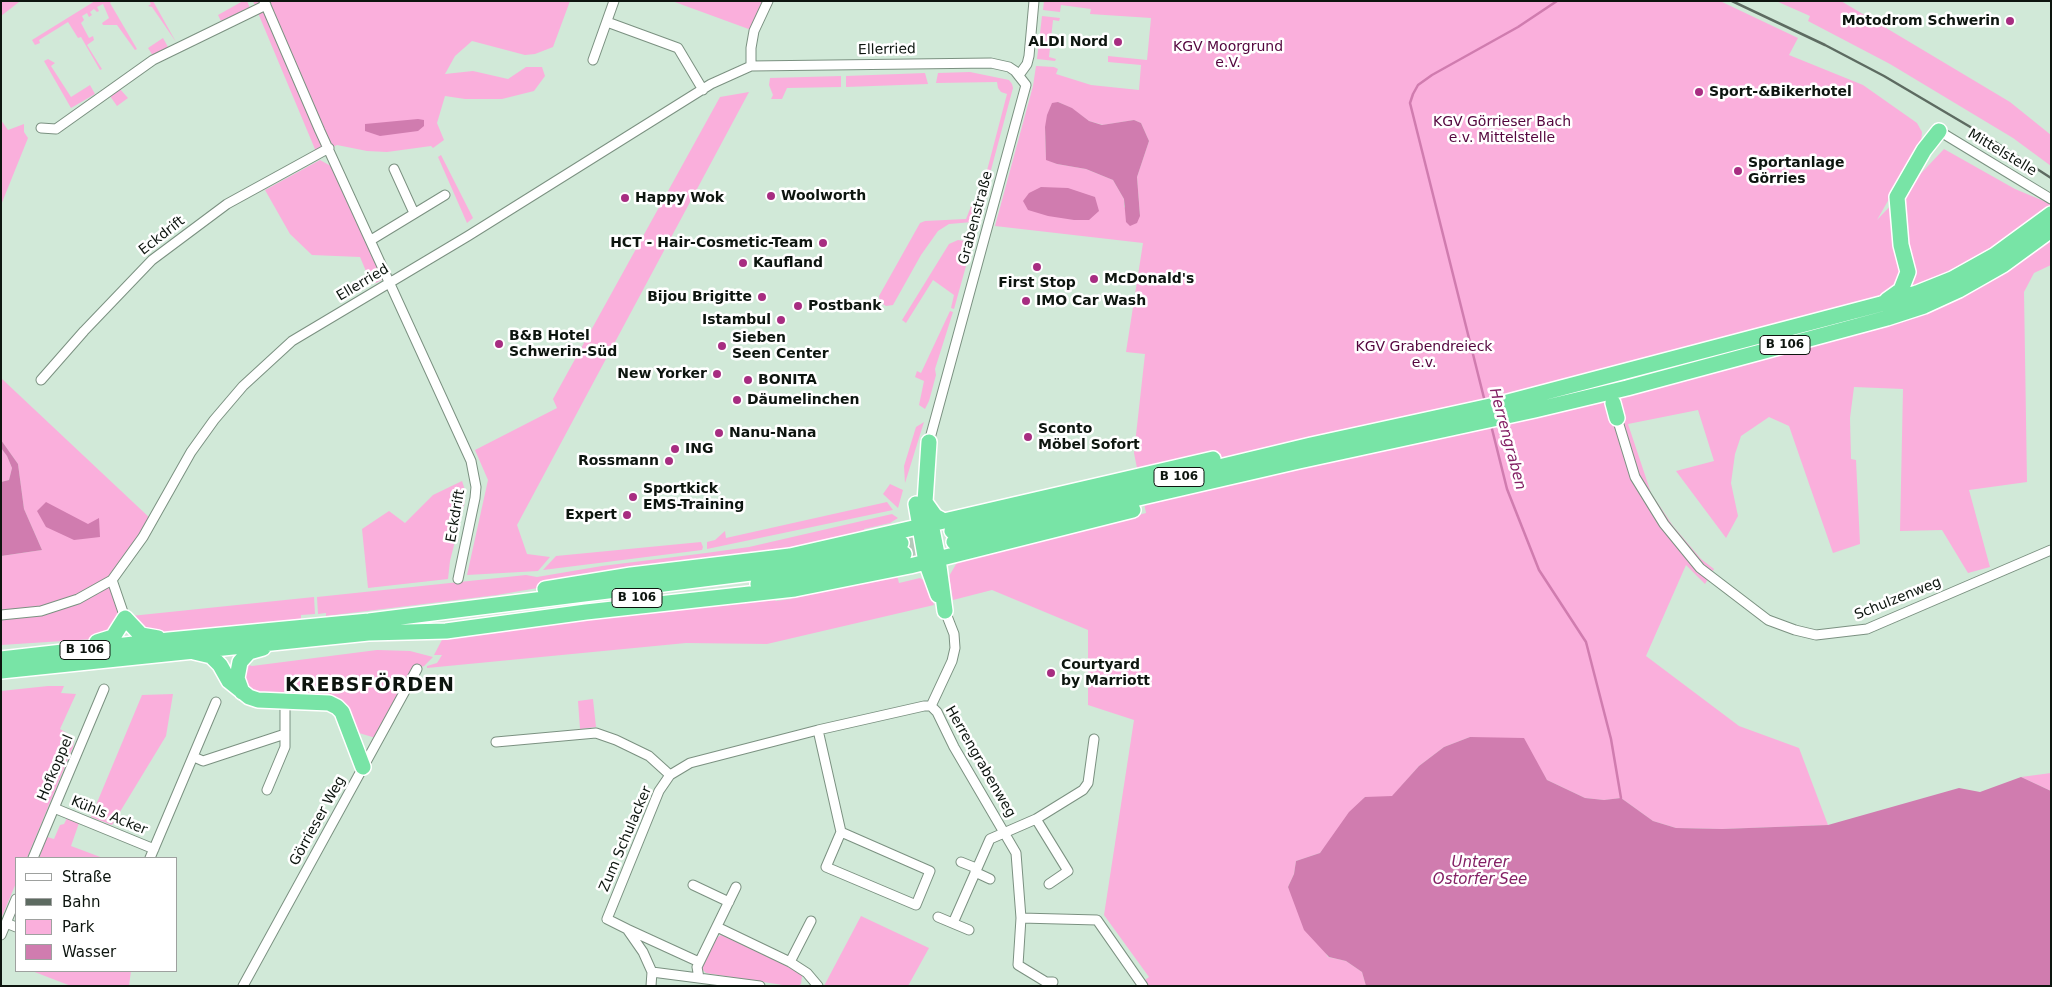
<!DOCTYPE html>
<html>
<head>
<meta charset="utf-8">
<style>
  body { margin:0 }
  #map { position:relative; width:2052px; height:987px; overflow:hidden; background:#d1e9d8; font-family:"DejaVu Sans",sans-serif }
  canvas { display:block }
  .frame { position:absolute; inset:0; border:2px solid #0d150f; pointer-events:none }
  .legend { position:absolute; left:15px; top:857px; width:162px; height:115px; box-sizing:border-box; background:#fff; border:1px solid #9ea19f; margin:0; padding:6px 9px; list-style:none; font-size:15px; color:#0d150f }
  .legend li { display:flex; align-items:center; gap:10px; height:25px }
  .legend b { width:25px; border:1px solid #9ea19f }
</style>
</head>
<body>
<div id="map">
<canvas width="2052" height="987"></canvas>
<div class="frame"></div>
<ul class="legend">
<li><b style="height:6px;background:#fff"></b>Straße</li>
<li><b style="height:6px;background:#5d6b61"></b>Bahn</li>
<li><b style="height:14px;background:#faafdc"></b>Park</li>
<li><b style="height:14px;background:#d07caf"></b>Wasser</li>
</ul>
</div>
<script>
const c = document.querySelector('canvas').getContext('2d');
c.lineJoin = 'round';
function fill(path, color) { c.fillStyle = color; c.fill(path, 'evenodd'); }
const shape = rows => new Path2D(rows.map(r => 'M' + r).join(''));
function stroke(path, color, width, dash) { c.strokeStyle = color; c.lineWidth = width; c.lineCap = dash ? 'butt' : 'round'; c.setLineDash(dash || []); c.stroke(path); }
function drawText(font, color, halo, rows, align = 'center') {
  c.font = font + ' "DejaVu Sans",sans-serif'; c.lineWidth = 5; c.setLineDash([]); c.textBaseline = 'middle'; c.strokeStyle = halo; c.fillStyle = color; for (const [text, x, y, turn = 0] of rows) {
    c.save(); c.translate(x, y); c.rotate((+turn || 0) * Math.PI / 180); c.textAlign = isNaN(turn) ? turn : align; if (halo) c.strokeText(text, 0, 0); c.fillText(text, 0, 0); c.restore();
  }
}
fill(shape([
  [1,1,19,1,19,2,1,16],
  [95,1,112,1,110,3,137,49,135,50,117,25,103,25,102,23,109,18,103,4,97,7,99,11,97,12,94,9,90,12,92,15,89,17,87,13,82,16,84,20,81,23,89,38,93,36,94,40,87,45,102,69,100,70,81,37,78,38,68,22,39,40,40,43,35,45,32,40],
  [149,1,153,1,176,42,152,7,148,6,151,4],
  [243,1,247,1,250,8,221,21,218,15],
  [253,1,570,1,553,47,535,54,525,55,472,41,455,56,445,74,473,71,508,79,526,67,542,67,545,76,534,91,502,99,465,99,445,96,437,123,444,140,433,148,431,146,387,152,367,151,337,145,317,154],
  [672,1,768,1,754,31],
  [1044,1,1720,1,1798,38,1789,55,1863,85,1917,123,1922,132,1921,143,1877,220,1944,149,2015,189,2051,204,2051,206,2034,219,2051,237,2051,265,2034,273,2024,292,2027,482,1969,490,1990,567,1968,573,1942,530,1900,531,1903,389,1854,387,1850,418,1851,459,1856,460,1860,544,1833,553,1789,426,1769,417,1741,436,1735,454,1731,483,1738,516,1726,538,1676,471,1714,461,1698,410,1628,424,1651,493,1673,526,1701,559,1714,569,1705,584,1686,565,1646,656,1739,726,1799,748,1828,825,1722,829,1676,828,1653,821,1621,798,1604,800,1585,798,1547,780,1536,762,1470,737,1444,747,1419,766,1392,797,1365,797,1320,853,1296,861,1294,874,1288,887,1328,957,1346,961,1362,972,1366,986,1137,986,1149,977,1104,915,1134,720,1088,705,1088,630,992,590,953,600,949,576,958,561,1146,513,1134,453,1145,354,1126,352,1143,243,995,226,1033,86,1036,66,1054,67,1058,69,1056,74,1091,85,1139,90,1141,65,1108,62,1108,56,1147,60,1151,18,1090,14,1091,9,1061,5,1060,12,1043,10],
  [1058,102,1071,108,1089,121,1103,125,1134,120,1141,123,1149,141,1137,177,1140,216,1124,207,1124,199,1113,180,1086,169,1057,164,1046,159,1045,127],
  [1776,1,1841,1,2010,102,2051,135,2051,166,2013,138,1890,64,1808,21,1810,16],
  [1042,16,1060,18,1059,21,1053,20,1049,57,1056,59,1055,61,1037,59],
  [163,38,168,47,153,56,148,48],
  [48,59,55,63,51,66,71,97,90,85,95,94,71,108,44,61],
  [970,72,1009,80,1012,84,1013,88,980,211,973,218,972,222,949,224,938,231,921,255,893,305,886,306,880,302,879,296,920,223,925,221,966,219,972,204,978,205,1007,94,1001,92,998,88,997,82,936,83,938,73],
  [925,73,928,84,846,87,846,76],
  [841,76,841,87,787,88,782,99,771,99,773,95,769,85,770,78],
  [120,89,128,98,117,106,110,96],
  [749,92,517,525,527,554,550,557,538,571,467,575,488,480,475,450,557,408,553,399,720,97],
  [1,120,8,130,24,124,24,132,28,138,1,205],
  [441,155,473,218,467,223,438,157],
  [320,160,338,170,387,277,376,283,371,283,360,257,312,255,290,234,265,190],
  [958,240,965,241,971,248,954,309,951,308,954,295,933,280,906,323,902,320,949,244],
  [950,311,953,312,935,369,936,375,929,401,925,409,919,405,924,381,915,377,917,371,921,373],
  [1,378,152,520,112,580,124,614,114,631,94,639,1,645,1,556,42,550,24,509,18,464,1,440],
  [924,422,905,483,904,466,916,427],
  [1,448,7,456,12,468,9,480,1,482],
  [462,481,465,490,465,501,450,561,448,579,368,588,362,529,389,511,405,523,433,495],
  [890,484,903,490,898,508,883,494],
  [887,502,893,510,707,549,707,542,715,540,725,531,726,538],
  [892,514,898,518,890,523,864,529,864,533,844,541,642,570,497,595,326,616,326,613,318,614,317,597,526,575,537,577,602,566,706,553,749,547],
  [701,542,703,547,702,550,543,570,556,556],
  [897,575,899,583,920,578,927,582,934,605,767,644,686,643,427,668,427,666,437,663,442,655,434,655,445,634,772,598,776,601,791,599,793,595],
  [314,597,315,614,301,615,301,619,156,633,146,632,131,616],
  [377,650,410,651,433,657,424,666,417,669,379,739,349,730,342,712,249,697,240,662,252,666],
  [48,686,64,686,61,693,76,694,60,729,70,735,74,740,73,747,27,858,16,858,16,883,1,919,1,691],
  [173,694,166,736,112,825,91,817,142,695],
  [593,699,596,727,580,729,578,701],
  [2051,773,2051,791,2021,777],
  [67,818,79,823,71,846,103,858,39,858,47,837,54,839,60,825,64,824],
  [861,916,929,948,908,986,824,986],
  [721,935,728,937,799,972,802,976,801,984,798,986,789,986,706,973,701,968,713,940],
  [32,971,131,971,129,986,71,986]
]), '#faafdc');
fill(shape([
  [1058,102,1072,108,1089,121,1102,125,1134,120,1141,123,1149,141,1137,177,1140,216,1137,223,1130,226,1126,222,1124,199,1113,180,1086,169,1057,164,1046,160,1045,127,1047,115,1052,103],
  [418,119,424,120,424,126,418,131,380,136,365,131,365,124],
  [1041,187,1068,188,1095,197,1099,211,1089,220,1074,220,1048,216,1028,210,1023,201,1029,193],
  [1,440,18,464,24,509,42,550,1,556,1,482,9,480,12,468,7,456,1,448],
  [46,502,88,524,99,518,100,537,74,540,46,527,37,511],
  [1470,737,1524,738,1547,780,1585,798,1604,800,1621,798,1653,821,1676,828,1722,829,1828,825,1959,788,1980,792,2021,777,2051,791,2051,986,1366,986,1362,972,1346,961,1329,957,1304,930,1288,887,1294,874,1296,861,1320,853,1349,812,1365,797,1392,796,1419,766,1444,747]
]), '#d07caf');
stroke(shape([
  [1485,402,1410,103,1413,94,1418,85,1432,75,1518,27,1557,1],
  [1491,425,1507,489,1539,570,1586,642,1611,739,1621,798]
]), '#d07caf', 2.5);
stroke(shape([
  [901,543,952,531],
  [904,554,954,542]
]), '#b4c9ba', 15, [15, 8]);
const minor = shape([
  [264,1,320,131,471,461,476,487,475,498,458,579],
  [607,22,678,48,703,90],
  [593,60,614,1],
  [751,66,751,48,754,31,768,1],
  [1019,75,1027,64,1029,56,1034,1],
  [41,128,56,129,153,60,266,5],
  [1939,131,2051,199],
  [394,169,414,213],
  [371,240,445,195],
  [41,380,84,331,152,260,227,204,329,148],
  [1617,418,1635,477,1664,524,1700,568,1768,620,1795,630,1816,635,1867,629,2051,550],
  [112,580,125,618],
  [1,615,41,611,78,599,112,580,143,537,191,452,214,420,243,386,292,341,468,236,711,84,751,66,991,63,1009,67,1015,71,1026,85,929,442],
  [931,706,937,712,954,747,1016,853,1021,918,1018,965,1046,982,1053,982],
  [818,730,841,832,826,867,916,905,930,871,841,832],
  [496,742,596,733,616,740,649,756,670,775],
  [194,757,203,761,285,734],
  [267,790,285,747,285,702],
  [54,808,154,849],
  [1036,819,1068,871,1049,884],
  [33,858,104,689],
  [150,858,216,702],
  [961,862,976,868],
  [975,872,990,879],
  [693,885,729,902],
  [938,917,969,930],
  [1021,918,1097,920,1143,986],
  [6,923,16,927],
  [953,923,990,839,1036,819,1083,790,1088,783,1094,739],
  [717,927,790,962,807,973,818,986],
  [627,929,699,962],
  [1,935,16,899],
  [790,962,811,921],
  [652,972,760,986],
  [699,978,697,967,736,887],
  [243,986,417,669],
  [651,986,652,972,643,952,627,929,607,919,659,791,670,775,690,763,818,730,924,706,931,706,952,661,955,648,954,634,945,611]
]);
const trunk = shape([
  [1887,300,1901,290,1908,272,1901,245,1897,197,1924,150,1939,131],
  [1613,403,1617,418],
  [929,442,925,502,931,524,938,559,945,611],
  [925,502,935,516,944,521,1213,459],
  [916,504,926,562,938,595],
  [952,531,1311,445,1504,403,1881,304,1917,293,1952,279,1995,255,2051,214],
  [954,542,1047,519,1299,461,1535,410,1627,388,1887,318,1924,306,1959,290,2003,265,2051,230],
  [758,584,841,569,904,554],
  [545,589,631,575,790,556,944,521],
  [369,633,446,631,586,612,795,589,910,566,1133,510],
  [97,642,113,637,125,618,141,635,158,638],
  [194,652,211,656,220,665,229,681,249,697,258,700,329,703,337,707,342,712,363,767],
  [1,659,169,640,369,621,759,572,841,557,901,543],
  [1,671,378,632],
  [242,692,237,678,240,662,249,652,263,648]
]);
stroke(minor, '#7b9181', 11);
stroke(trunk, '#fff', 18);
stroke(minor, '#fff', 9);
stroke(trunk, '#78e4a6', 15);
stroke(shape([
  [1732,1,1825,45,1884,76,1989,138,2051,178]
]), '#5d6b61', 2.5);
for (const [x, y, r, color] of [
  [2010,21,5,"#a72d81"],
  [1118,42,5,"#a72d81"],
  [1699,92,5,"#a72d81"],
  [1738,171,5,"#a72d81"],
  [771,196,5,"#a72d81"],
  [625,198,5,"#a72d81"],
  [823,243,5,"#a72d81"],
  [743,263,5,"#a72d81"],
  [1037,267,5,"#a72d81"],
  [1094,279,5,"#a72d81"],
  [762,297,5,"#a72d81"],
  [1026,301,5,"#a72d81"],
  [798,306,5,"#a72d81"],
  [781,320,5,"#a72d81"],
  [499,344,5,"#a72d81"],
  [722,346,5,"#a72d81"],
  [717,374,5,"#a72d81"],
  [748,380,5,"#a72d81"],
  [737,400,5,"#a72d81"],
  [719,433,5,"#a72d81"],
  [1028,437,5,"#a72d81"],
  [675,449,5,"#a72d81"],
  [669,461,5,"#a72d81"],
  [633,497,5,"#a72d81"],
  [627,515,5,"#a72d81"],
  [1051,673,5,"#a72d81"]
]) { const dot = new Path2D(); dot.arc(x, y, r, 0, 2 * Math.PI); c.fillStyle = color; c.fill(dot); stroke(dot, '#fff', 2); }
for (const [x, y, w] of [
  [1785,345,50],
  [1179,477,50],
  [637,598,50],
  [85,650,50]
]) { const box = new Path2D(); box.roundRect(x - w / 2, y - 9.5, w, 19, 4); c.fillStyle = '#fff'; c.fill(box); stroke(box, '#0d150f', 1); }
drawText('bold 12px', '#0d150f', null, [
  ["B 106",1785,345],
  ["B 106",1179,477],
  ["B 106",637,598],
  ["B 106",85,650]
]);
drawText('bold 14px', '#0d150f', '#fff', [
  ["Motodrom Schwerin",2000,21,"right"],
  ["ALDI Nord",1108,42,"right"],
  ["Sport-&Bikerhotel",1709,92],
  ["Sportanlage",1748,163],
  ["Görries",1748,179],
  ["Woolworth",781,196],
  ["Happy Wok",635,198],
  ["HCT - Hair-Cosmetic-Team",813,243,"right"],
  ["Kaufland",753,263],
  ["McDonald's",1104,279],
  ["First Stop",1037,283,"center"],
  ["Bijou Brigitte",752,297,"right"],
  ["IMO Car Wash",1036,301],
  ["Postbank",808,306],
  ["Istambul",771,320,"right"],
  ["B&B Hotel",509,336],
  ["Schwerin-Süd",509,352],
  ["Sieben",732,338],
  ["Seen Center",732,354],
  ["New Yorker",707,374,"right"],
  ["BONITA",758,380],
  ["Däumelinchen",747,400],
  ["Sconto",1038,429],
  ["Möbel Sofort",1038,445],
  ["Nanu-Nana",729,433],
  ["ING",685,449],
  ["Rossmann",659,461,"right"],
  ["Sportkick",643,489],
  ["EMS-Training",643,505],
  ["Expert",617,515,"right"],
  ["Courtyard",1061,665],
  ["by Marriott",1061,681]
], 'left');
drawText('14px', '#53053d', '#fff', [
  ["KGV Moorgrund",1228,47],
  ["e.V.",1228,63],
  ["KGV Görrieser Bach",1502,122],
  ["e.v. Mittelstelle",1502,138],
  ["KGV Grabendreieck",1424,347],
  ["e.v.",1424,363]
]);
drawText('14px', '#0d150f', '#fff', [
  ["Ellerried",887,50,-1],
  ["Mittelstelle",2002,153,31],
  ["Grabenstraße",976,218,-75],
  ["Eckdrift",162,236,-38],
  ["Ellerried",363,283,-31],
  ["Eckdrift",456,516,-80],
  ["Schulzenweg",1898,599,-22],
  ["Herrengrabenweg",980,762,60],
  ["Hofkoppel",56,768,-67],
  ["Kühls Acker",109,816,22],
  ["Görrieser Weg",318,821,-61],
  ["Zum Schulacker",626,839,-67]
]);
drawText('italic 15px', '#842165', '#fff', [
  ["Herrengraben",1507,439,75],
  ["Unterer",1480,863],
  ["Ostorfer See",1480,880]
]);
c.letterSpacing = '1px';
drawText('bold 19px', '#0d150f', '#fff', [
  ["KREBSFÖRDEN",370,686]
]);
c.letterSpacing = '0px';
</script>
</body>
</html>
